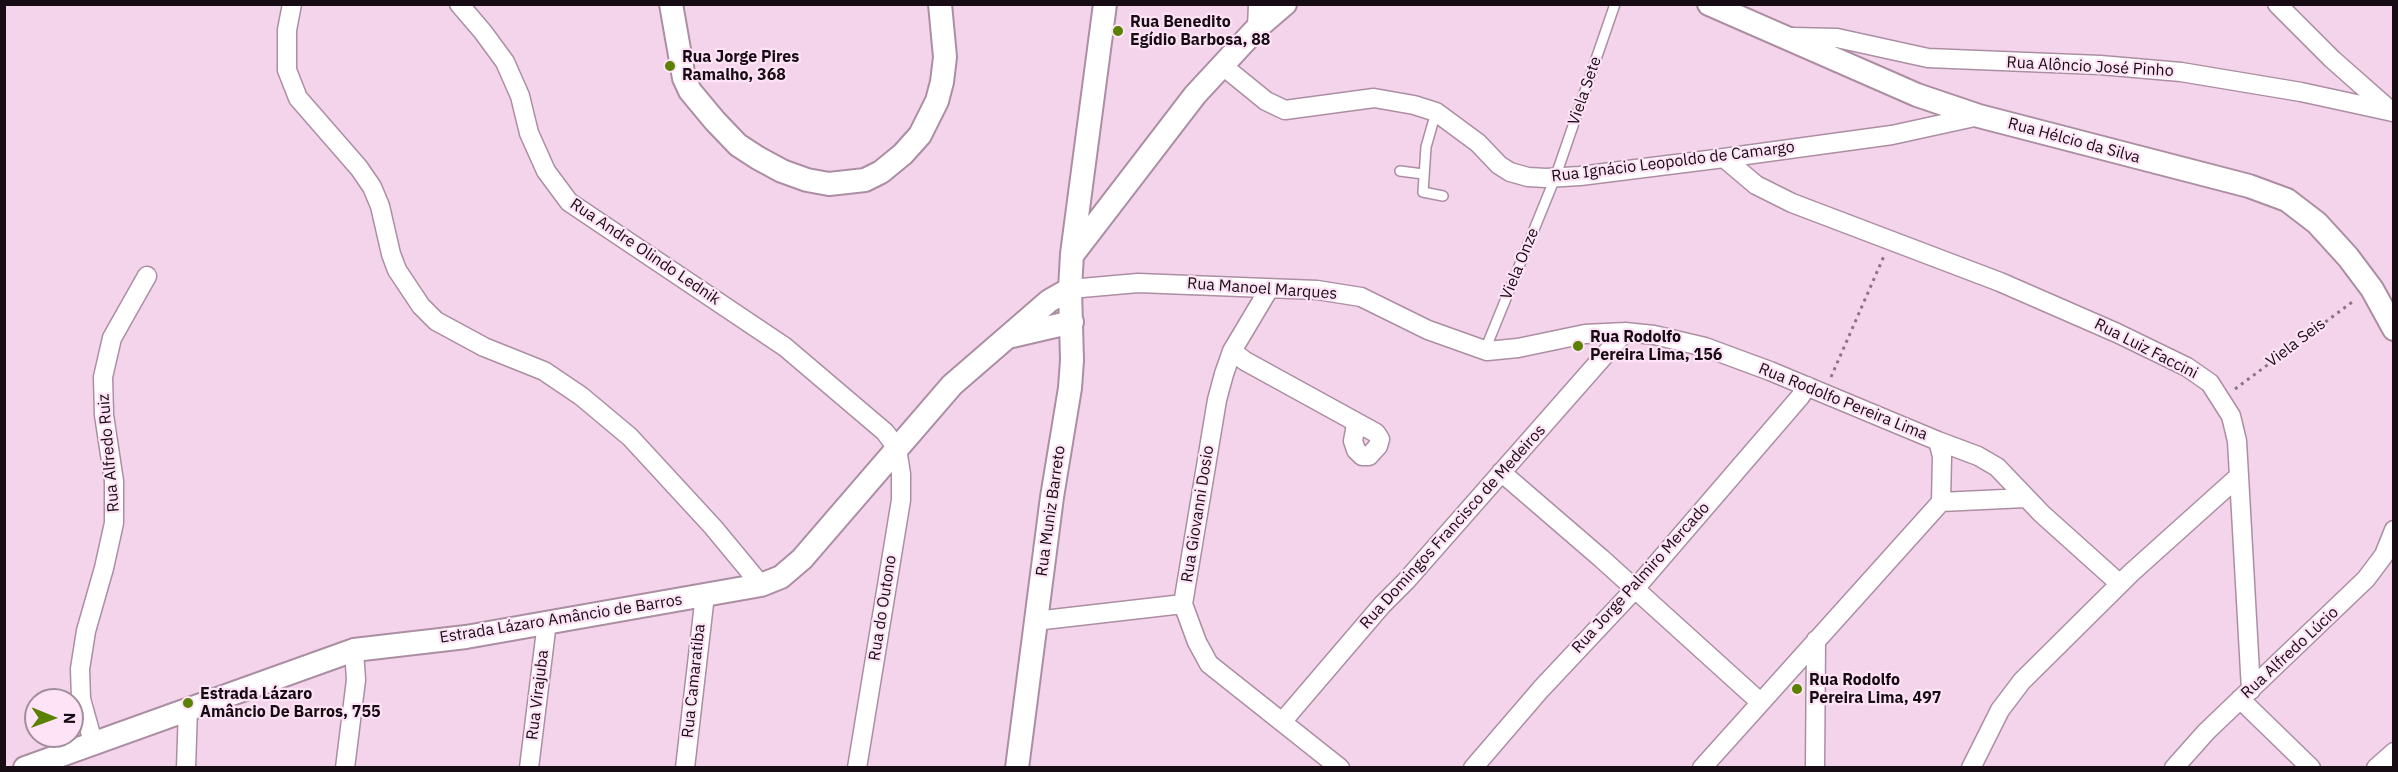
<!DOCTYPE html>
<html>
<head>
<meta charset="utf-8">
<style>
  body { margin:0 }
  #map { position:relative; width:2398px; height:772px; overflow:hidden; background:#f4d4ea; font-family:"IBM Plex Sans",sans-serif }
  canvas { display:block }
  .frame { position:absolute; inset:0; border:6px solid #170c14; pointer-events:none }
  .north { position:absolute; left:24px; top:688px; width:60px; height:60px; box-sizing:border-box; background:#fde3f5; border:2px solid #a18d9b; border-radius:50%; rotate:91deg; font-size:16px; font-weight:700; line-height:24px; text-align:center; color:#170c14 }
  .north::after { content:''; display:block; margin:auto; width:21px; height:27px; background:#5b8100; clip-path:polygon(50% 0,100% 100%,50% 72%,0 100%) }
</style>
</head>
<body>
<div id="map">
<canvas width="2398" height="772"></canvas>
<div class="frame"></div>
<div class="north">N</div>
</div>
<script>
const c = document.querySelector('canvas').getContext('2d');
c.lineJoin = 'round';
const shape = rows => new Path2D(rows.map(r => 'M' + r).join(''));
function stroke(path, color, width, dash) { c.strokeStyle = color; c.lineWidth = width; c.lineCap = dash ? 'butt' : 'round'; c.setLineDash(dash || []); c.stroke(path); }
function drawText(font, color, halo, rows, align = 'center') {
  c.font = font + ' "IBM Plex Sans",sans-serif'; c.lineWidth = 4.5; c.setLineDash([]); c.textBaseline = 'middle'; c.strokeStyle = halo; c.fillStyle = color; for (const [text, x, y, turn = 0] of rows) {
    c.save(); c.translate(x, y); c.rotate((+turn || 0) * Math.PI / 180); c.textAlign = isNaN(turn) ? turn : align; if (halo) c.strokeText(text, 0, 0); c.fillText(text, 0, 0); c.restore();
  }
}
const service = shape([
  [1436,112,1426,147,1423,192,1443,196],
  [1400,171,1423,174],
  [1485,350,1555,178,1615,4]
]);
const minor = shape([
  [292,4,287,30,287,70,298,98,359,168,372,187,380,206,391,254,397,270,421,306,436,321,484,347,544,371,581,396,630,437,713,527,761,585],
  [459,4,483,32,505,62,520,96,529,133,546,171,569,202,785,347,885,432,897,448,901,474,901,500,857,768],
  [2277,4,2332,59,2392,112],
  [1257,28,1258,4],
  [1791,37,1837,38,1928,58,2100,65,2181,72,2301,92,2393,112],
  [1223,66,1266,101,1285,110,1374,98,1414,105,1436,112,1478,143,1499,165,1510,172,1528,177,1546,178,1580,176,1724,158,1892,135,1979,116],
  [1724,158,1756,185,1792,203,2000,282,2117,333,2187,367,2210,383,2231,416,2237,441,2239,476,2131,573,2022,681,2000,710,1971,768],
  [1070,289,1138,283,1317,290,1361,297,1428,330,1487,351,1518,348,1585,334,1625,332,1654,335,1705,347,1770,371,1938,441,1942,456,1941,502,1702,768],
  [1232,351,1245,361,1376,433,1380,439,1378,446,1369,456,1362,456,1356,450,1353,441,1356,424],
  [1938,441,1978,456,1997,467,2042,514,2120,584],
  [1501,472,1602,559,1760,702],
  [2239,476,2251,690],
  [1941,502,2025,498],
  [1183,604,1197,642,1209,664,1340,768],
  [1035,621,1183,604,1217,400,1224,374,1232,351,1269,289],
  [2240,699,2311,768],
  [1282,722,1382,605,1406,581,1625,332],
  [93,742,81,699,80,669,86,631,104,568,114,523,114,481,104,415,103,377,112,338,147,276],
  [186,768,188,708],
  [345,768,356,680,354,650],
  [529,768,547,622],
  [685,768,705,595],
  [1473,768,1541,689,1634,590,1800,397,1807,386],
  [1815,768,1816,640],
  [2174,768,2206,732,2366,579,2384,555,2394,530],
  [2376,768,2394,752]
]);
const tertiary = shape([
  [671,4,684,78,690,91,715,121,738,145,758,158,782,171,807,180,829,184,865,180,881,172,903,154,920,135,937,101,942,82,945,57,940,4],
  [1709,4,1917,95,1979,116,2249,186,2287,200,2317,223,2348,257,2372,289,2394,329],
  [1073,254,1195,95,1257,28,1285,4],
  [1012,336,1072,322],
  [25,768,354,650,466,637,761,585,781,577,802,559,952,385,1049,301,1070,289],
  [1017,768,1052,497,1070,388,1072,360,1070,289,1072,254,1105,4]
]);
stroke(service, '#ac8ea3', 12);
stroke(minor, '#ac8ea3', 21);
stroke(tertiary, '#ac8ea3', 26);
stroke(shape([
  [1831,377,1884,256],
  [2235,389,2355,300]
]), '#8b7584', 3, [3, 4.5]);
stroke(service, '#fff', 9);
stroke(minor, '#fff', 18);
stroke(tertiary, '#fff', 22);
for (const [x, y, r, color] of [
  [1118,31,6,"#5b8100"],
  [670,66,6,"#5b8100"],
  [1578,346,6,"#5b8100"],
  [1797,689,6,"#5b8100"],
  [188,703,6,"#5b8100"]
]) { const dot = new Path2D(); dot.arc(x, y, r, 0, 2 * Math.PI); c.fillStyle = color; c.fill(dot); stroke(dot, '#fde3f5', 2); }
drawText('bold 16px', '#170c14', '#fde3f5', [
  ["Rua Benedito",1130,22],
  ["Egídio Barbosa, 88",1130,40],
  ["Rua Jorge Pires",682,57],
  ["Ramalho, 368",682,75],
  ["Rua Rodolfo",1590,337],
  ["Pereira Lima, 156",1590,355],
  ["Rua Rodolfo",1809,680],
  ["Pereira Lima, 497",1809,698],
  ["Estrada Lázaro",200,694],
  ["Amâncio De Barros, 755",200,712]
], 'left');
drawText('16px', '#170c14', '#fde3f5', [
  ["Rua Alôncio José Pinho",2090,67,3],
  ["Viela Sete",1585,91,-71],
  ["Rua Hélcio da Silva",2074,141,15],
  ["Rua Ignácio Leopoldo de Camargo",1673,162,-7],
  ["Rua Andre Olindo Lednik",645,252,34],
  ["Viela Onze",1520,264,-68],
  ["Rua Manoel Marques",1262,289,4],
  ["Viela Seis",2296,343,-37],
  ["Rua Luiz Faccini",2146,349,27],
  ["Rua Rodolfo Pereira Lima",1843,402,22],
  ["Rua Alfredo Ruiz",109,453,-95],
  ["Rua Muniz Barreto",1051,511,-82],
  ["Rua Giovanni Dosio",1198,514,-81],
  ["Rua Domingos Francisco de Medeiros",1453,527,-48],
  ["Rua Jorge Palmiro Mercado",1641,578,-48],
  ["Rua do Outono",883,608,-81],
  ["Estrada Lázaro Amâncio de Barros",561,619,-9],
  ["Rua Alfredo Lúcio",2290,653,-43],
  ["Rua Camaratiba",694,681,-84],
  ["Rua Virajuba",538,695,-83]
]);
</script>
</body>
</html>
